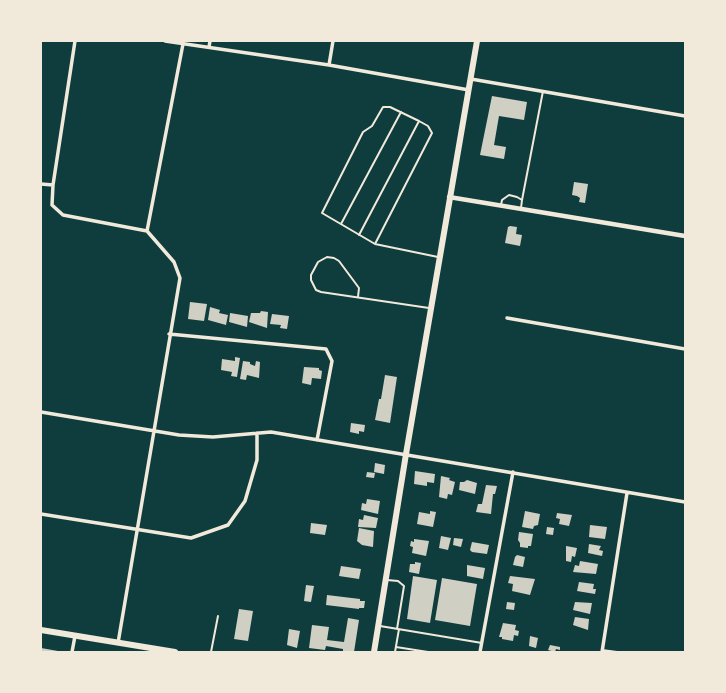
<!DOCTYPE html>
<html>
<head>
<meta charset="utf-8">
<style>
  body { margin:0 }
  #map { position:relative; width:726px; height:693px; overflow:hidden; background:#0f3d3e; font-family:Raleway,sans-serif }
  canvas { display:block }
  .frame { position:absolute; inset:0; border:42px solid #f1e9da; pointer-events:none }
</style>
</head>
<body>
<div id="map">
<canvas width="726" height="693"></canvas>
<div class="frame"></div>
</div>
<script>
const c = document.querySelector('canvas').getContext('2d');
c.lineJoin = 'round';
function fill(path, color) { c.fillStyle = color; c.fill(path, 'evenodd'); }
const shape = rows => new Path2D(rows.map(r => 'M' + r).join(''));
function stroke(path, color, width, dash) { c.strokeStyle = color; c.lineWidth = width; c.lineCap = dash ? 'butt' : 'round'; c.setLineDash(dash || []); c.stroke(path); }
fill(shape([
  [492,96,527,102,524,120,499,116,494,145,506,147,504,159,480,155],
  [574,182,588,184,585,203,579,202,580,198,577,196,572,195],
  [510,226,517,227,516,234,522,235,520,246,505,243,508,227],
  [190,302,207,304,204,321,188,319],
  [210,307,220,310,219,313,228,315,226,325,208,320],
  [261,311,268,312,267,328,249,322,251,313,260,313],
  [230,313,248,316,247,327,229,322],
  [272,314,289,316,287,329,280,328,281,325,270,324],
  [235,357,240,358,237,377,231,376,232,372,221,370,222,359,235,361],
  [243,361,250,362,250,364,255,366,256,361,260,362,259,378,247,375,246,380,240,379],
  [304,367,319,368,319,370,322,371,321,379,312,378,311,385,302,383],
  [385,375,397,377,390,423,375,420,379,399,381,399],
  [351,423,365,425,364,432,359,431,359,434,350,432],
  [375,463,385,465,384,474,374,472],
  [415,471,435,474,434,483,427,482,427,486,414,484],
  [367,472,375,473,374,478,366,477],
  [441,476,450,478,449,480,455,482,452,495,448,494,447,499,439,497],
  [467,480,477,483,475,494,459,490,460,482,464,482],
  [486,485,497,486,495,494,493,494,491,514,476,512,478,504,482,504],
  [367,499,380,501,378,514,361,510,362,503,366,504],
  [430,511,436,512,433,527,417,524,419,512,430,514],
  [525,511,540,514,538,525,534,526,533,529,522,527],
  [557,513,572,515,569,526,559,524,560,519,556,518],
  [364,515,378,518,376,528,358,527,359,519,363,520],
  [311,523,327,525,325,535,310,533],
  [590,525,607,527,605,539,589,537],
  [547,527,554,528,553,535,546,534],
  [359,528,374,531,373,547,362,545,357,541],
  [519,532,533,534,531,546,528,546,528,548,520,547,520,543,518,540],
  [441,536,451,538,448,550,439,548],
  [454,538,463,539,461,547,453,545],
  [414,539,429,541,426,556,412,553,413,547,410,546,411,541,414,542],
  [472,542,489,545,487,554,472,552,470,550],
  [589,544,601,546,599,550,603,551,602,556,588,553],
  [566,546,577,548,575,557,572,556,571,562,566,561],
  [517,555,525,557,523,567,513,565,515,557],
  [580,561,598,564,596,574,573,572,575,565,579,566],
  [415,562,421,563,419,574,409,572,410,564,415,564],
  [467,565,485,568,483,579,467,576],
  [341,566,361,569,359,579,339,576],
  [413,576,437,580,430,623,407,619],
  [510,576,535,579,530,595,512,591,513,584,508,583],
  [442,578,477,584,470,626,435,620],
  [579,582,594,584,593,589,596,589,595,594,577,591],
  [306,585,314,586,311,602,304,601],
  [327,595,360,599,360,601,365,601,364,608,359,608,359,609,326,605],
  [507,602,515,603,514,610,506,609],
  [575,602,592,603,590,614,573,610],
  [239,609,253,611,248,641,234,639],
  [575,617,589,619,588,630,573,625],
  [348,618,359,620,354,652,343,652,343,649,326,646,325,650,309,648,312,625,329,627,327,640,344,642],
  [503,623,516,625,515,630,519,631,518,636,514,635,513,641,502,639,502,637,499,637],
  [289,629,300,631,297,648,287,645],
  [530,636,538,638,536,648,529,646],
  [550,645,560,647,560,650,556,649,555,652,548,650],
  [41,648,58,651,58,652,41,652]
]), '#cfcfc3');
stroke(shape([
  [522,200,543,91],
  [501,205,502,200,509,195,517,197,522,200,521,208],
  [341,224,401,112],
  [359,235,419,121],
  [375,244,432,133,428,126,419,121,390,107,383,107,372,126,363,132,322,213,375,244,438,257],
  [358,297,359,288,339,261,334,258,327,257,318,262,311,275,311,280,316,290,321,292,429,308],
  [387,580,398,581,404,586,397,629],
  [380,626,482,643],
  [396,647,428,652],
  [602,650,617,652],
  [211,652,218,616],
  [395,652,399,629]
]), '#f1e9da', 2);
stroke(shape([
  [75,41,53,185,52,205,63,215,147,231],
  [165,41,329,65,469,90],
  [209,47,210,41],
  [329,65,333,41],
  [471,79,685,116],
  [41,184,53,185],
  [507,318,685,349],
  [169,334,326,349,332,361,317,440],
  [41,412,179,435,213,437,271,432,685,502],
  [41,514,191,538,228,525,245,501,257,460,257,433],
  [118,643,180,278,174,262,147,231,183,44],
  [72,652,75,636],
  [480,652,513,472],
  [602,652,627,493]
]), '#f1e9da', 3.5);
stroke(shape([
  [449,197,685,236]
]), '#f1e9da', 4.5);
stroke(shape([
  [41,630,175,652],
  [374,652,406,454,477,41]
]), '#f1e9da', 6);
</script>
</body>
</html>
